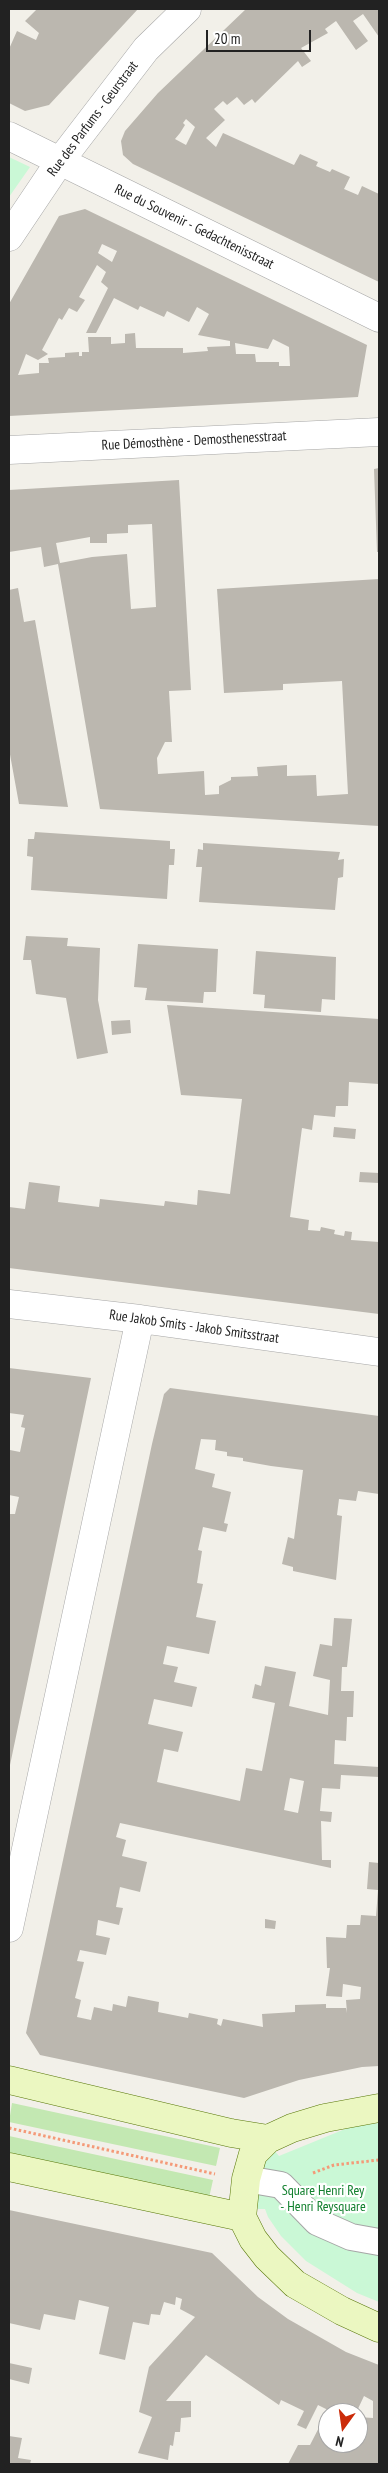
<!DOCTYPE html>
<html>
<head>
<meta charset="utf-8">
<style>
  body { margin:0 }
  #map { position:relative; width:388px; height:2473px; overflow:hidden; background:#f2f0e9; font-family:"PT Sans Narrow",sans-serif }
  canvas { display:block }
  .frame { position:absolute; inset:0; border:10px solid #222; pointer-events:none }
  .north { position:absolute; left:318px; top:2403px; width:50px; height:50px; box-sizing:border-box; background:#fff; border:1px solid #a7a7a7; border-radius:50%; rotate:194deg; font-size:14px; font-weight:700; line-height:20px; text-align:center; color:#222 }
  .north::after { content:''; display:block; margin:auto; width:18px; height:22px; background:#cb2b09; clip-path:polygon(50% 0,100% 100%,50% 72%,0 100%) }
  .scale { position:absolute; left:206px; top:30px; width:105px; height:22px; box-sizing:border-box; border:2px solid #222; border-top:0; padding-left:6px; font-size:15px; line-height:18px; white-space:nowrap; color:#222; -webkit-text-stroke:4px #fff; paint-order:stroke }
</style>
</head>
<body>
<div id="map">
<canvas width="388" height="2473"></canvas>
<div class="frame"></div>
<div class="north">N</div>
<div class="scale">20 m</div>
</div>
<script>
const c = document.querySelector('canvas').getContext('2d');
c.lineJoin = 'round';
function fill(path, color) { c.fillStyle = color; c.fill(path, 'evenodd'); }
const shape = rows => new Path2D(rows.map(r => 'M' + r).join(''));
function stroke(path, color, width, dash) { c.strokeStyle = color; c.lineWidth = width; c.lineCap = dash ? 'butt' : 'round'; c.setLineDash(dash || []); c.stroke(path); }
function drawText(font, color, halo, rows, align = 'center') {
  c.font = font + ' "PT Sans Narrow",sans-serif'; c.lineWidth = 4.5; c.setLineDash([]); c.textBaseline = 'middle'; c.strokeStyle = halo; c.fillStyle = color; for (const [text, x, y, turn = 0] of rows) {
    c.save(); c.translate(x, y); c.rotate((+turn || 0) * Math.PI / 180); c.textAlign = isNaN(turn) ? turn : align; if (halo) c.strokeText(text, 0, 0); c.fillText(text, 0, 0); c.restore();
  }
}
fill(shape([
  [12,2103,220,2148,216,2166,9,2122],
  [9,2136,213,2180,209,2198,9,2155]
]), '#c3e8b2');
fill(shape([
  [9,157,30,167,9,197],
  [379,2123,379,2302,357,2293,306,2261,281,2236,268,2217,265,2209,258,2209,255,2196,260,2170,273,2149,279,2156,350,2127]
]), '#caf8d6');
fill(shape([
  [37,9,138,9,49,105,25,111,9,103,9,49,17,31,36,40,39,33,25,21],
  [246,9,379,9,379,37,363,14,353,21,368,41,356,50,336,21,325,29,328,33,301,48,311,61,302,67,298,61,255,103,252,99,244,105,237,97,227,105,223,101,214,109,225,120,206,138,216,147,223,133,294,165,300,154,318,162,316,166,330,172,332,169,350,177,344,189,358,195,362,186,379,194,379,282,133,164,123,155,121,141,125,131,158,93],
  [186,119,195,127,186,145,175,139,180,133,185,125,183,123],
  [85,209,367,345,358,397,9,416,9,304,59,216],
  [102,244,117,251,112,262,98,253],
  [97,265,106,272,101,282,108,288,86,333,96,333,114,298,138,310,140,306,164,317,167,311,189,322,197,307,209,314,198,335,230,341,230,346,207,347,208,351,183,353,183,348,136,348,135,333,125,334,125,343,111,344,111,337,88,337,89,352,82,352,82,356,79,356,79,352,65,353,65,357,48,358,49,363,39,363,39,373,18,375,26,354,38,360,48,354,42,350,59,318,62,320,69,308,77,312,85,300,79,297],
  [273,339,289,347,290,366,279,366,279,362,256,362,255,354,236,354,235,343,268,349],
  [379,468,379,552,377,552,374,469],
  [179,480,191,690,169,691,172,742,165,742,157,758,158,774,204,771,205,795,219,794,219,786,231,780,231,777,258,776,257,767,287,765,287,776,316,775,317,796,348,794,342,681,283,684,283,690,224,693,217,589,379,579,379,826,100,809,58,564,44,567,41,547,9,552,9,490],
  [152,524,156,607,131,609,127,554,92,557,60,563,56,543,90,537,90,543,107,543,107,534,128,533,128,525],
  [18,588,24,622,35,620,68,807,19,804,9,749,9,590],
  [35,832,170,841,170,849,175,849,174,865,169,865,167,899,31,890,33,857,27,856,28,839,34,839],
  [203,843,340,852,338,860,344,859,343,877,338,878,335,910,199,902,202,867,196,867,198,849,203,850],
  [26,936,68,938,67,946,100,948,98,1000,108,1053,77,1059,66,998,36,994,31,960,23,960],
  [138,944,218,949,216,992,204,992,203,1003,145,1000,147,988,134,987],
  [256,951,336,957,335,1000,322,999,321,1012,264,1008,265,995,253,994],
  [167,1005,379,1019,379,1084,349,1082,348,1106,336,1106,335,1117,314,1115,312,1130,302,1128,290,1217,309,1220,308,1230,320,1231,321,1227,335,1230,334,1234,344,1236,345,1231,352,1232,351,1240,379,1242,379,1314,9,1268,9,1207,25,1209,29,1182,60,1186,58,1202,99,1207,100,1199,164,1206,165,1201,197,1205,198,1190,230,1194,242,1099,181,1095],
  [130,1020,131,1033,112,1035,111,1021],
  [334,1127,356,1129,355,1139,333,1137],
  [360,1172,379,1173,379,1183,359,1182],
  [9,1368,91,1378,10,1765,9,1514,15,1514,19,1497,9,1495,9,1454,10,1450,20,1452,25,1428,21,1427,24,1415,9,1413],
  [170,1388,379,1416,379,1494,358,1491,356,1501,339,1499,337,1515,342,1516,336,1580,293,1571,293,1567,282,1564,288,1537,294,1539,303,1470,271,1466,243,1461,243,1458,227,1456,227,1452,215,1450,216,1440,201,1439,195,1469,215,1474,212,1487,231,1492,224,1523,228,1524,226,1532,203,1527,198,1550,202,1551,197,1583,203,1584,196,1617,216,1621,209,1654,167,1646,163,1664,178,1667,174,1682,197,1687,192,1707,154,1699,148,1724,183,1732,178,1752,164,1749,157,1782,240,1801,246,1768,262,1771,275,1703,252,1698,255,1684,261,1686,265,1666,296,1672,289,1706,328,1715,330,1680,313,1676,320,1644,332,1646,334,1618,352,1619,347,1667,342,1667,341,1691,354,1691,353,1717,347,1717,346,1741,335,1740,334,1764,379,1767,379,1777,341,1775,340,1789,322,1788,320,1811,332,1812,331,1822,321,1821,322,1860,331,1860,331,1868,120,1823,116,1837,126,1840,122,1856,147,1862,140,1892,120,1887,116,1907,123,1908,119,1925,98,1920,96,1935,110,1938,106,1955,80,1950,77,1961,84,1962,75,1998,81,2000,77,2017,91,2020,94,2007,112,2011,113,2004,126,2007,128,1996,159,2002,158,2012,188,2018,189,2013,218,2019,217,2024,221,2026,223,2019,263,2027,262,2014,295,2012,295,2005,326,2004,326,2008,346,2008,347,2013,346,2000,360,1999,361,1987,343,1984,342,1997,326,1996,330,1968,327,1968,326,1937,346,1938,347,1925,360,1925,361,1915,376,1916,378,1890,367,1889,369,1862,379,1863,379,2066,362,2067,299,2080,244,2098,40,2055,26,2033,152,1444,164,1394],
  [290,1778,304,1781,298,1813,284,1810],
  [265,1919,276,1921,275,1929,265,1928],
  [9,2210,212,2253,258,2297,288,2319,346,2352,379,2365,379,2464,288,2464,298,2445,310,2445,328,2410,318,2405,306,2429,297,2425,304,2411,281,2400,279,2405,206,2355,166,2401,191,2401,191,2417,181,2418,180,2432,175,2432,173,2446,170,2445,168,2460,138,2453,152,2417,139,2412,149,2367,195,2317,180,2309,182,2299,176,2297,175,2305,164,2302,160,2315,151,2314,149,2325,133,2322,125,2360,99,2354,109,2307,79,2300,75,2320,44,2314,40,2330,9,2323],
  [364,2396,373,2401,373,2418,358,2417,358,2443,328,2443,328,2413,356,2413],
  [9,2363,32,2368,29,2384,9,2379],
  [9,2436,22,2438,18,2458,31,2460,30,2464,9,2464]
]), '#bbb7af');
const pedestrian = shape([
  [246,2179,281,2185,317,2222,351,2237,379,2242]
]);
const minor = shape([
  [9,136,379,318],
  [9,237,60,161,146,49,187,9],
  [9,450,379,432],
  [9,1304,140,1319,379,1352],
  [9,1928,140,1319]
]);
const secondary = shape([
  [9,2080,231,2133,268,2139],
  [379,2108,325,2118,292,2128,268,2139,253,2154,246,2179,242,2217,253,2239,267,2257,295,2284,342,2311,379,2328],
  [9,2167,242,2217]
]);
stroke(pedestrian, '#a6a6a6', 28);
stroke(minor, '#a6a6a6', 29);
stroke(secondary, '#59780a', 29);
stroke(shape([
  [9,2128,215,2174],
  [313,2173,334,2165,379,2160]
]), '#f49a78', 3, [2.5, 2.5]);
stroke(pedestrian, '#fff', 26);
stroke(minor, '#fff', 28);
stroke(secondary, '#ebf7c1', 28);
drawText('14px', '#222', '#fff', [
  ["Rue des Parfums - Geurstraat",93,119,-53],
  ["Rue du Souvenir - Gedachtenisstraat",194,227,26],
  ["Rue Démosthène - Demosthenesstraat",194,441,-3],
  ["Rue Jakob Smits - Jakob Smitsstraat",194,1327,8]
]);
drawText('14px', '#117f2d', '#fff', [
  ["Square Henri Rey",323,2191],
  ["- Henri Reysquare",323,2207]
]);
</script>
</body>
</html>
